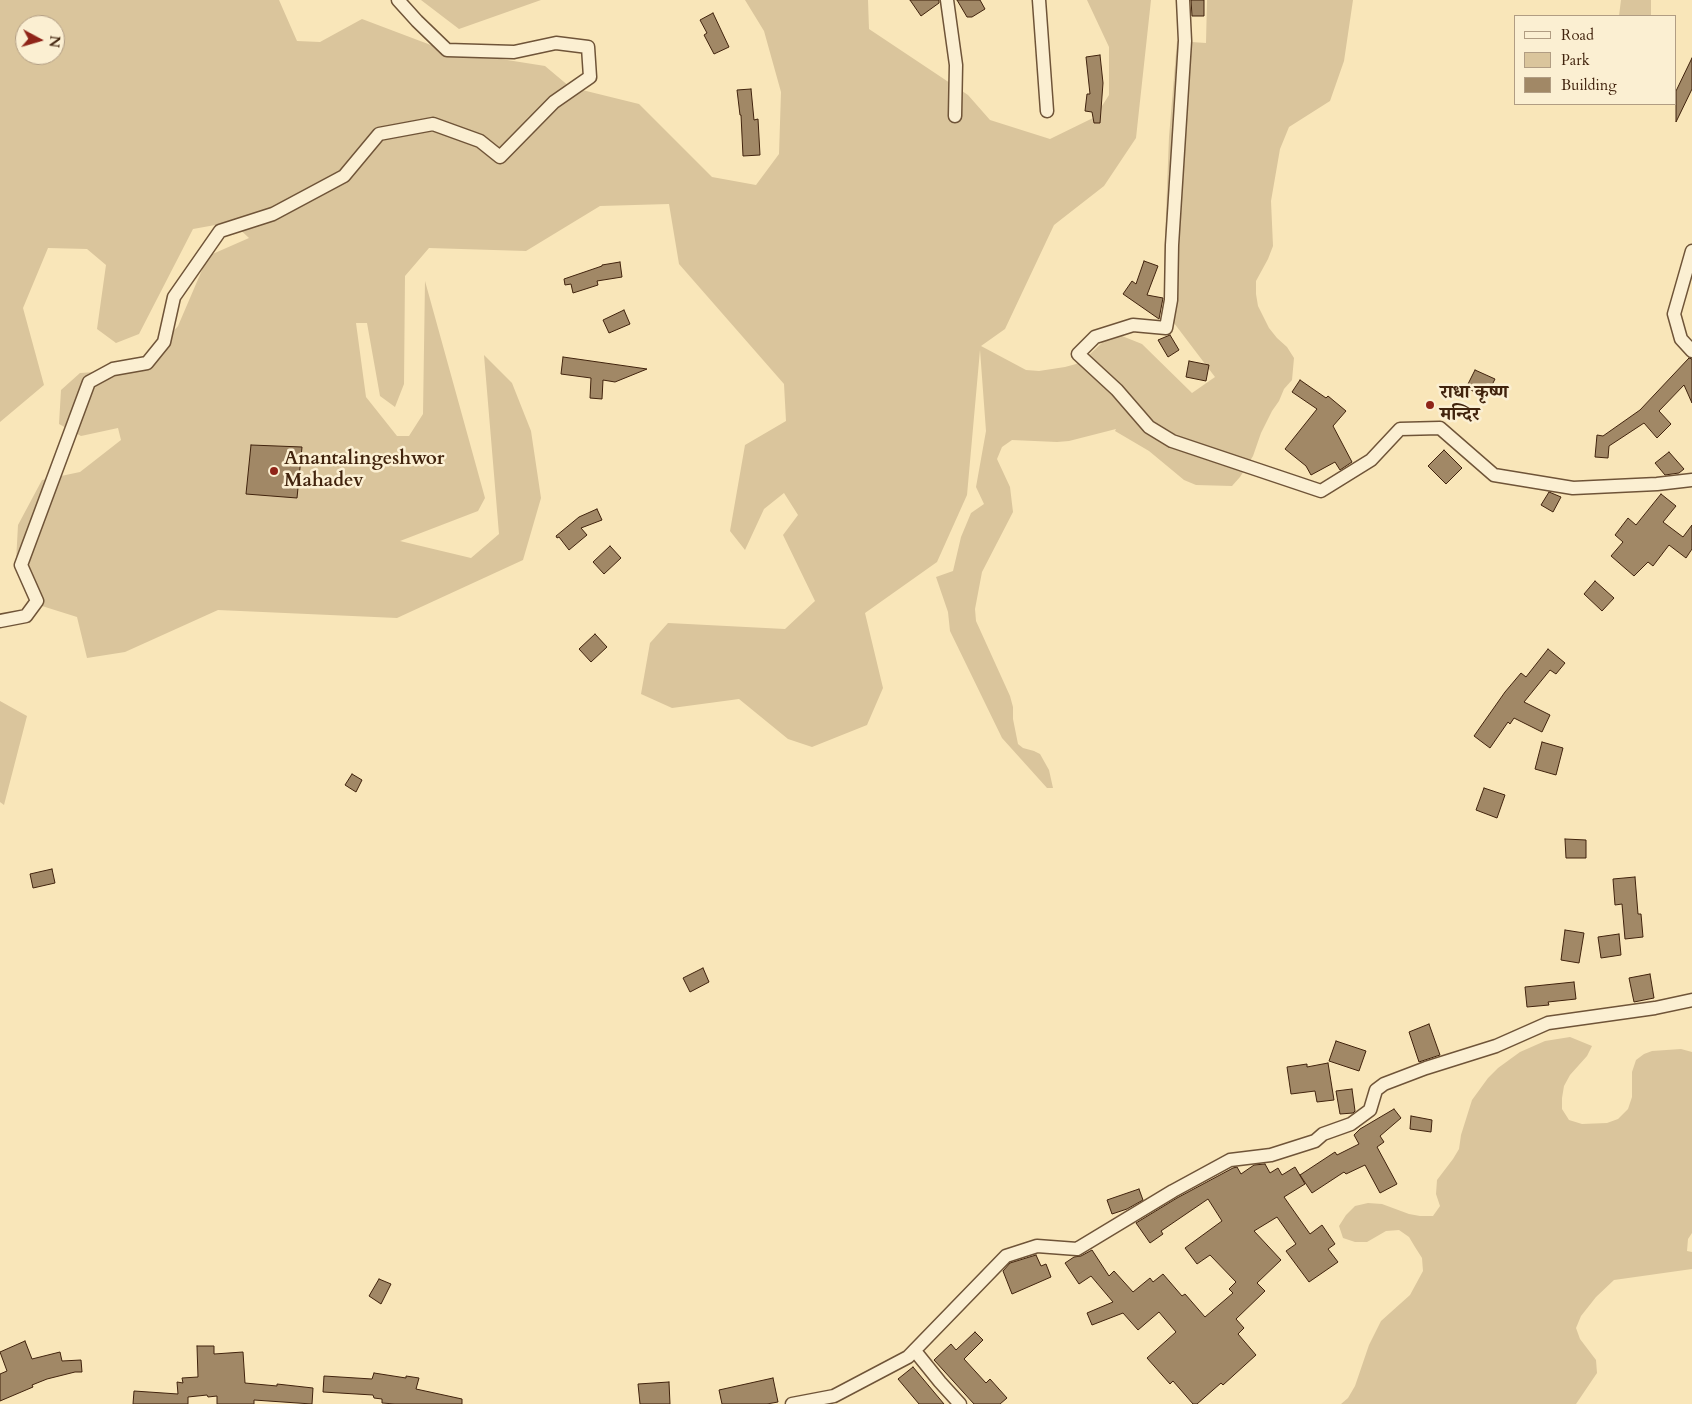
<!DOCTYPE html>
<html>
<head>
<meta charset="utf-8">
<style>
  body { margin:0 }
  #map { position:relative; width:1692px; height:1404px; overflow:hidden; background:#f9e6b9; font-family:Cardo,serif }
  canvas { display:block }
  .legend { position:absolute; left:1514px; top:15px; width:162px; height:90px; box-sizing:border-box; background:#fbefd2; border:1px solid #b19d83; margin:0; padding:6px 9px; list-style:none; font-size:15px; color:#41230d }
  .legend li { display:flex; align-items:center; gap:10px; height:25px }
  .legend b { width:25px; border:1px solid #b19d83 }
  .north { position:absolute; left:15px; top:15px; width:50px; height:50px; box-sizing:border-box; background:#fbefd2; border:1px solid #b19d83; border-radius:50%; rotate:96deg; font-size:14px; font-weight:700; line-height:20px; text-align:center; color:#41230d }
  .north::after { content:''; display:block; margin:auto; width:18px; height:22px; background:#8f2418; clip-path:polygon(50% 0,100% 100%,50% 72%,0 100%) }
</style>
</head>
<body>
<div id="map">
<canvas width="1692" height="1404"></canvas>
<ul class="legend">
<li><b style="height:6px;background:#fbefd2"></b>Road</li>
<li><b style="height:14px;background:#dac59c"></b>Park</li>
<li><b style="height:14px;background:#a18866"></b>Building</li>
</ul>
<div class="north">N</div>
</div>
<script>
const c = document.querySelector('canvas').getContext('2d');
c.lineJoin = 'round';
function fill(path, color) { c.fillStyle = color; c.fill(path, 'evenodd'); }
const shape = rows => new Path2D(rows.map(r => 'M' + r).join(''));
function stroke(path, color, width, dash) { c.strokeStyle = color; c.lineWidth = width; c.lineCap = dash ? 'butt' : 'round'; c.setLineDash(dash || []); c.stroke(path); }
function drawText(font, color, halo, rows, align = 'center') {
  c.font = font + ' Cardo,"Noto Serif Devanagari",serif'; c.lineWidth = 5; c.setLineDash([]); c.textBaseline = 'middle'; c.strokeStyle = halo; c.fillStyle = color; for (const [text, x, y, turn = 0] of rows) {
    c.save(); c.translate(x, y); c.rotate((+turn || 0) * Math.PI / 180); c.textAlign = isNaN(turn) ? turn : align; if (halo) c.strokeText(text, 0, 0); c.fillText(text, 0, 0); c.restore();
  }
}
fill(shape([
  [0,0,279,0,297,41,320,42,362,19,444,50,545,66,570,87,639,104,712,177,756,185,779,154,781,92,764,31,745,0,868,0,869,29,968,95,990,120,1050,139,1095,117,1109,95,1109,47,1087,0,1151,0,1136,138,1104,186,1054,225,1005,329,981,346,1026,370,1039,371,1065,367,1076,364,1088,356,1106,339,1117,334,1142,344,1192,393,1215,377,1174,323,1164,266,1169,137,1177,41,1206,43,1207,0,1353,0,1344,61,1330,101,1289,127,1280,149,1271,201,1273,246,1268,259,1256,281,1256,294,1258,306,1269,328,1277,338,1287,347,1294,358,1292,380,1284,389,1279,401,1272,411,1261,433,1253,456,1240,477,1232,486,1196,485,1184,480,1149,451,1115,431,1116,429,1069,441,1057,442,1012,440,1002,447,997,459,1010,487,1013,512,982,572,975,609,976,621,1010,696,1013,707,1013,719,1018,744,1023,748,1034,751,1040,754,1049,770,1053,788,1047,788,1002,738,950,631,948,612,936,577,953,571,961,537,971,513,984,504,976,487,986,431,980,350,967,495,937,562,865,613,883,688,867,725,812,747,788,739,739,699,672,708,641,694,650,643,668,623,785,629,815,601,783,535,798,515,784,493,764,509,745,550,730,531,745,445,786,421,784,384,679,264,669,204,600,206,526,251,429,248,405,276,404,384,395,407,380,396,367,323,356,323,366,397,397,436,409,436,423,414,425,281,485,498,478,511,400,541,471,558,499,534,484,355,512,383,531,431,541,498,523,560,397,618,218,610,125,652,87,658,77,617,42,606,16,562,18,525,42,480,80,472,121,440,118,428,81,436,59,424,61,390,80,373,141,369,178,326,208,256,249,238,232,222,193,229,139,334,116,343,97,329,106,265,87,249,48,248,23,308,44,385,0,422],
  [25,25,55,25,55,55,25,55],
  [421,0,541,0,459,29],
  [1621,0,1651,0,1651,16,1619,16],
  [0,701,27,716,4,805,0,802],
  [1570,1037,1592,1046,1587,1056,1570,1075,1564,1086,1562,1098,1562,1109,1569,1120,1582,1124,1607,1123,1618,1119,1628,1109,1632,1097,1632,1072,1636,1060,1644,1054,1652,1051,1681,1049,1692,1052,1692,1233,1688,1239,1687,1251,1692,1252,1692,1269,1614,1280,1596,1297,1581,1316,1576,1328,1580,1339,1596,1360,1597,1373,1576,1404,1341,1404,1348,1398,1355,1386,1369,1345,1381,1321,1410,1295,1423,1271,1422,1258,1415,1247,1409,1237,1399,1230,1386,1231,1367,1242,1355,1242,1343,1238,1339,1226,1346,1215,1355,1206,1368,1203,1382,1204,1409,1214,1420,1216,1433,1216,1440,1206,1436,1194,1437,1180,1453,1159,1459,1149,1461,1135,1472,1100,1488,1078,1498,1068,1520,1052,1545,1041]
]), '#dac59c');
const building = shape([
  [910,0,939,0,939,3,921,16,910,0],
  [957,0,980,0,985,9,972,17,967,17,957,0],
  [1191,0,1204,0,1204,16,1192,16,1191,0],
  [713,13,729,47,714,54,704,35,707,33,700,20,713,13],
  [1100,55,1103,83,1100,123,1094,123,1092,112,1085,111,1087,94,1090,94,1086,57,1100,55],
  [1692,58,1692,89,1676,122,1676,91,1692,58],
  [751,89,754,120,758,119,760,155,743,156,741,115,740,115,737,90,751,89],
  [1144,261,1158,266,1147,295,1163,298,1159,319,1123,294,1132,281,1136,284,1144,261],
  [620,262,622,277,597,281,598,285,573,293,571,284,565,285,564,279,602,266,602,265,620,262],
  [624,310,630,324,609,333,603,320,624,310],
  [1170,335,1179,350,1168,357,1158,340,1170,335],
  [563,357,647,369,615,382,603,380,602,399,590,398,591,378,561,374,563,357],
  [1689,358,1692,359,1692,403,1684,385,1659,411,1671,424,1657,438,1644,423,1609,446,1608,458,1595,457,1597,435,1603,436,1640,410,1689,358],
  [1189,361,1209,365,1206,381,1186,377,1189,361],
  [1475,370,1495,379,1486,397,1466,388,1475,370],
  [1300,380,1326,398,1328,396,1346,411,1333,426,1352,462,1340,470,1335,462,1311,475,1306,466,1285,449,1317,409,1292,392,1300,380],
  [251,445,302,447,297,498,246,494,251,445],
  [1444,450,1462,468,1446,484,1428,466,1444,450],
  [1669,452,1684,469,1679,473,1665,475,1655,463,1669,452],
  [1549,492,1561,497,1553,512,1541,505,1549,492],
  [1661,494,1676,506,1663,522,1683,537,1692,525,1692,549,1686,558,1669,545,1653,566,1648,562,1634,576,1611,556,1623,542,1615,535,1628,518,1636,525,1661,494],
  [597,509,602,520,581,528,587,535,569,550,559,537,557,538,556,536,579,517,597,509],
  [610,546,621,558,604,574,593,562,610,546],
  [1595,581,1614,598,1602,611,1584,594,1595,581],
  [595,634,607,647,591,662,579,649,595,634],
  [1548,649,1565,663,1556,674,1550,670,1524,702,1550,715,1542,732,1514,718,1510,724,1508,722,1490,748,1474,736,1505,692,1521,673,1526,677,1548,649],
  [1542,742,1563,748,1556,775,1535,769,1542,742],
  [352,774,362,780,356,792,345,785,352,774],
  [1484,788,1505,795,1497,818,1476,810,1484,788],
  [1565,839,1586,840,1586,858,1566,858,1565,839],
  [52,869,55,883,33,888,30,874,52,869],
  [1635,877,1638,914,1641,914,1643,937,1625,939,1622,904,1615,905,1613,879,1635,877],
  [1565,930,1584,933,1579,963,1561,960,1565,930],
  [1619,934,1621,955,1601,958,1598,937,1619,934],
  [703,968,709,982,690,992,683,978,703,968],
  [1650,974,1654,998,1634,1002,1629,978,1650,974],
  [1574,982,1576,999,1548,1002,1549,1005,1527,1007,1525,987,1574,982],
  [1429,1024,1440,1055,1419,1062,1409,1032,1429,1024],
  [1336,1041,1366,1051,1359,1071,1329,1061,1336,1041],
  [1328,1063,1334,1100,1317,1102,1315,1091,1291,1094,1287,1067,1307,1064,1307,1067,1328,1063],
  [1352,1089,1355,1111,1353,1113,1340,1114,1336,1091,1352,1089],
  [1394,1109,1401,1118,1380,1136,1384,1142,1377,1147,1397,1184,1380,1193,1365,1165,1346,1174,1344,1172,1312,1193,1300,1175,1335,1152,1337,1155,1359,1144,1354,1135,1360,1129,1394,1109],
  [1411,1116,1432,1120,1431,1132,1410,1129,1411,1116],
  [1265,1164,1270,1173,1278,1168,1282,1175,1295,1167,1305,1184,1284,1197,1310,1234,1322,1225,1335,1244,1328,1249,1338,1262,1309,1282,1286,1251,1296,1244,1277,1217,1254,1231,1281,1260,1257,1283,1265,1291,1236,1319,1244,1328,1238,1334,1256,1355,1223,1385,1221,1383,1197,1404,1193,1404,1173,1381,1170,1384,1147,1358,1176,1332,1159,1312,1138,1330,1123,1313,1092,1325,1087,1313,1113,1302,1091,1276,1079,1284,1065,1263,1074,1257,1081,1256,1092,1250,1109,1276,1114,1271,1133,1292,1150,1278,1153,1282,1163,1274,1182,1296,1185,1294,1205,1317,1233,1293,1229,1289,1236,1282,1210,1255,1197,1264,1185,1248,1222,1221,1208,1199,1161,1231,1163,1234,1150,1243,1136,1223,1177,1198,1233,1168,1237,1167,1241,1174,1254,1165,1265,1164],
  [1139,1189,1143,1200,1127,1209,1112,1214,1107,1200,1139,1189],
  [1036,1255,1041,1266,1046,1264,1051,1277,1012,1294,1003,1271,1010,1263,1036,1255],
  [379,1279,391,1284,381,1304,369,1296,379,1279],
  [975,1332,983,1340,964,1359,986,1383,990,1379,1007,1398,1000,1404,974,1404,934,1360,951,1344,956,1350,975,1332],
  [25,1341,32,1359,60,1352,62,1361,81,1360,82,1372,75,1372,47,1379,32,1385,33,1387,0,1401,0,1374,7,1371,0,1352,25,1341],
  [197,1346,214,1346,214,1354,243,1352,245,1383,277,1386,277,1384,313,1388,312,1404,254,1400,254,1404,217,1404,217,1396,208,1397,207,1395,188,1397,188,1404,133,1404,134,1391,178,1394,177,1382,183,1383,182,1378,198,1377,197,1346],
  [913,1367,944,1404,919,1404,898,1379,913,1367],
  [374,1373,406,1378,406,1376,419,1378,416,1389,462,1399,462,1404,395,1404,382,1403,382,1399,374,1398,373,1395,323,1392,324,1376,372,1379,374,1373],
  [773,1378,778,1402,767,1404,722,1404,719,1390,773,1378],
  [669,1382,670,1404,640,1404,638,1384,669,1382]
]);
fill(building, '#a18866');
stroke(building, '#41230d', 1);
const minor = shape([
  [947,0,956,65,955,116],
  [1039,0,1047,111],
  [1183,0,1185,41,1172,245,1171,300,1166,328,1133,325,1095,337,1078,354,1117,390,1149,427,1172,441,1321,491,1371,460,1400,429,1440,428,1494,475,1573,488,1657,484,1692,480],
  [1692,251,1674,314,1681,339,1692,351],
  [0,621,26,616,37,601,21,565,89,382,113,369,147,363,164,342,174,297,220,231,273,214,344,176,379,134,433,124,480,141,500,157,554,102,590,77,588,47,556,43,514,52,447,50,417,21,398,0],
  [915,1351,940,1382,960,1404],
  [792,1404,834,1396,908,1357,1006,1256,1037,1246,1077,1249,1173,1191,1230,1160,1271,1155,1315,1141,1323,1134,1351,1124,1370,1110,1376,1090,1384,1084,1426,1068,1496,1046,1548,1023,1655,1008,1692,1000]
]);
stroke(minor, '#6f5438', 15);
stroke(minor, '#fbefd2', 12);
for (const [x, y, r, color] of [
  [1430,405,5,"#8f2418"],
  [274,471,5,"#8f2418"]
]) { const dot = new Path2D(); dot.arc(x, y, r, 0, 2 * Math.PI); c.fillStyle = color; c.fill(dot); stroke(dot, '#fbefd2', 2); }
drawText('bold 19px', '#41230d', '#fbefd2', [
  ["राधा कृष्ण",1440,394],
  ["मन्दिर",1440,416],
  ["Anantalingeshwor",284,460],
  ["Mahadev",284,482]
], 'left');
</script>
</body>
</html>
